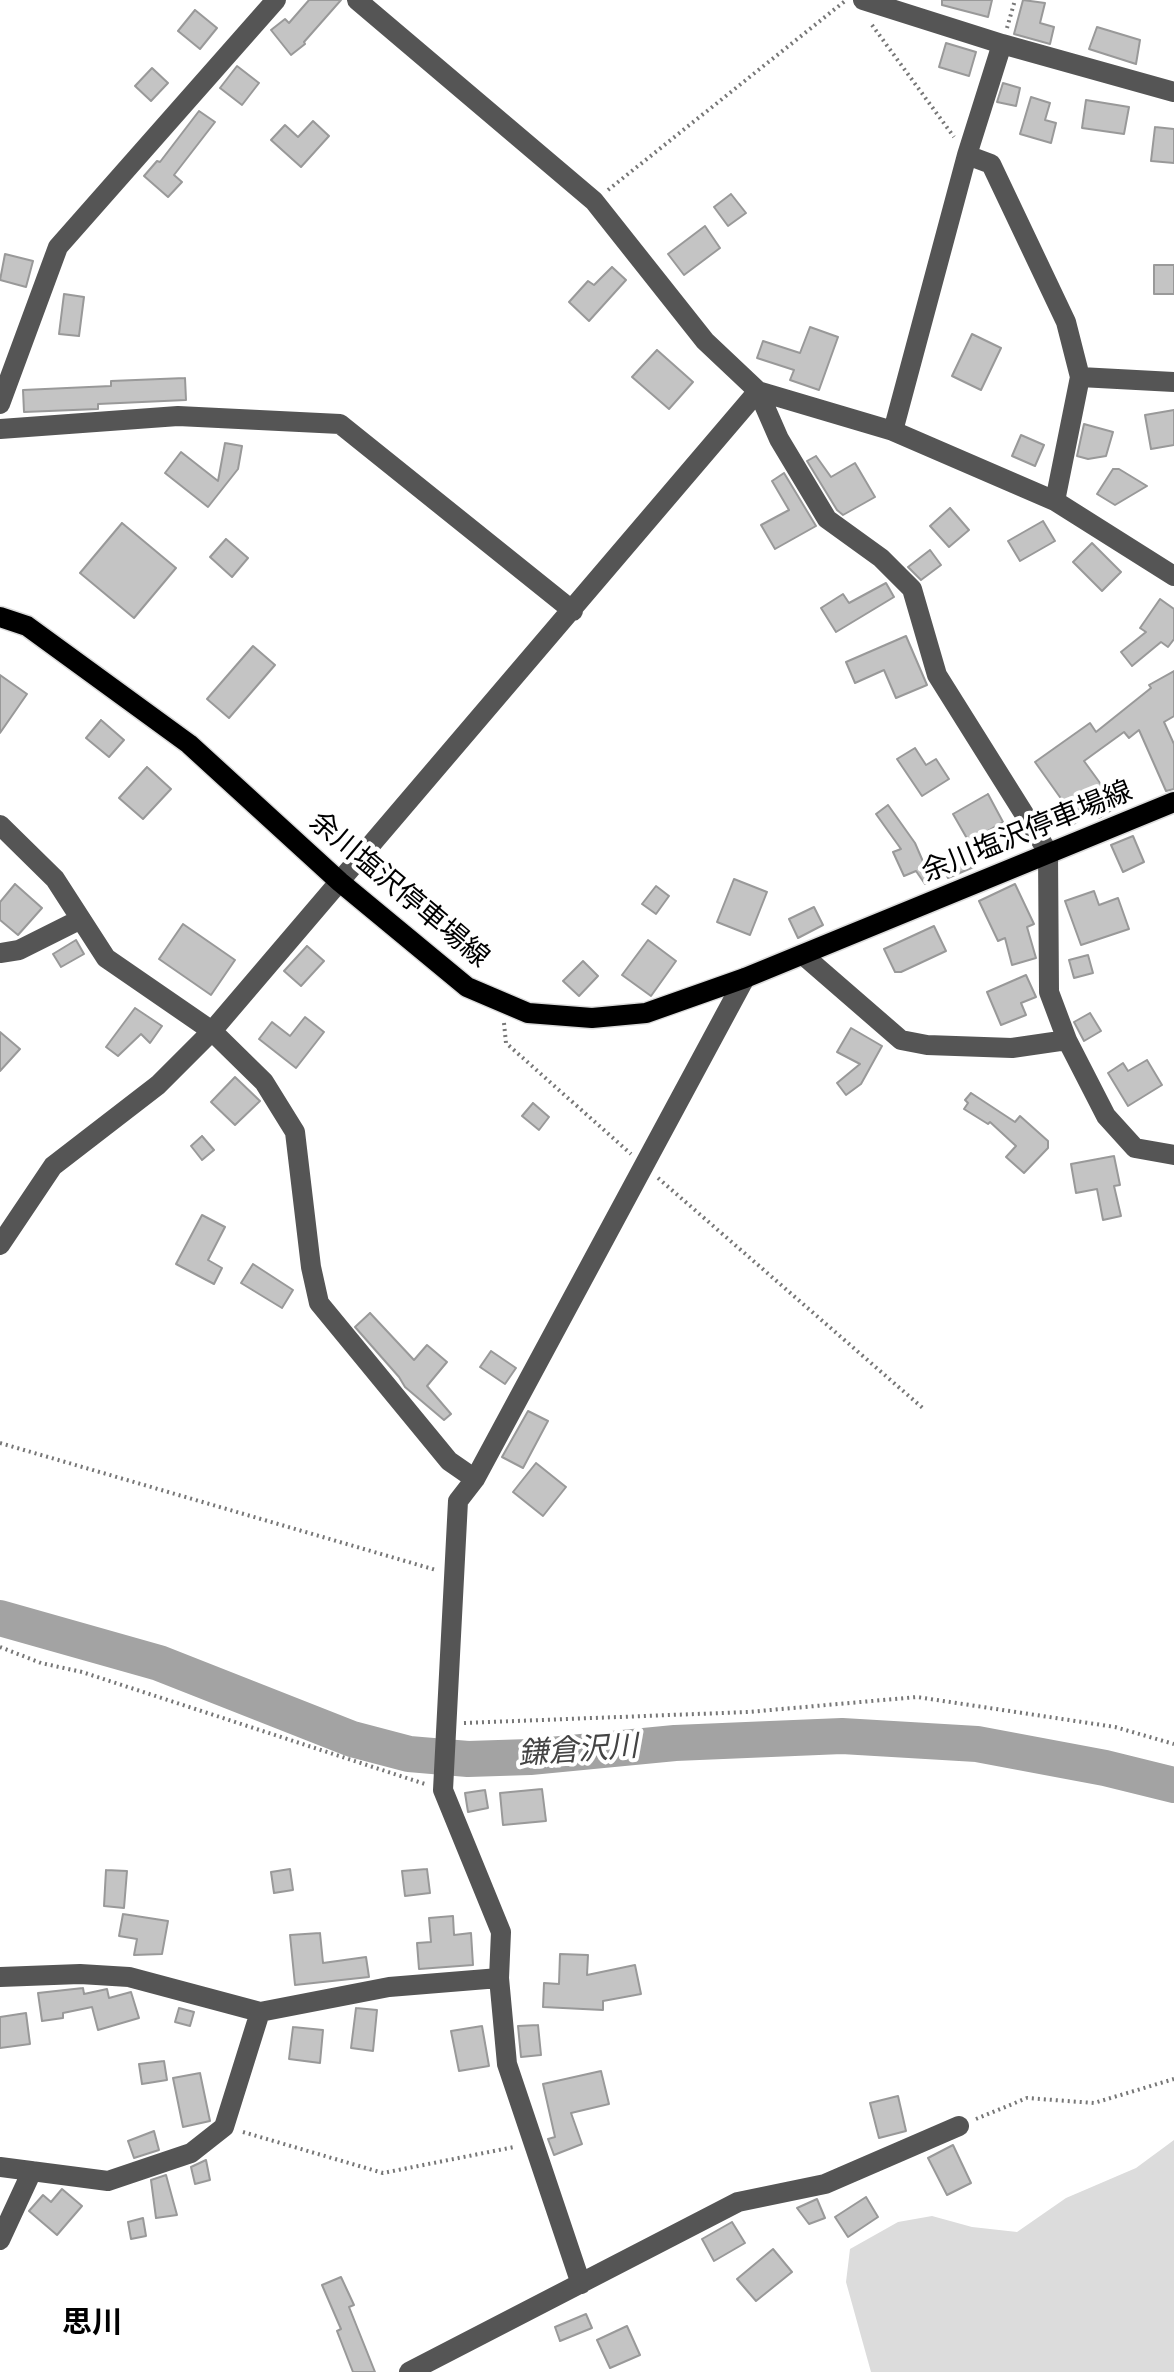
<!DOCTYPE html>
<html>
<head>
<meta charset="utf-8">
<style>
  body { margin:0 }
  canvas { display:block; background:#fff }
</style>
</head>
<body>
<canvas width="1174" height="2372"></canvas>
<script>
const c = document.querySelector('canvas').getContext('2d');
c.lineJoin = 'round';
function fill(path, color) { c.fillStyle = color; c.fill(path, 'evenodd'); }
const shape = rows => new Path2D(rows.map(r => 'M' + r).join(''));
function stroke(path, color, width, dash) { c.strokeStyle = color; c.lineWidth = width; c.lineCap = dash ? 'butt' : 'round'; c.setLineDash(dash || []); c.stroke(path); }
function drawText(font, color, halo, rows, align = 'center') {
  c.font = font + ' Rubik,"Noto Sans JP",sans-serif'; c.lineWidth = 8; c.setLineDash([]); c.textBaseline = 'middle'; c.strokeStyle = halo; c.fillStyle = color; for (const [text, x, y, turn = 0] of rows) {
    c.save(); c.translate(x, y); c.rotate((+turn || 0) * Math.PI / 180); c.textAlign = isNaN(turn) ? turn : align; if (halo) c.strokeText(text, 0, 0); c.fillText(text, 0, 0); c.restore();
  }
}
fill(shape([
  [1174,2140,1174,2372,871,2372,846,2282,850,2249,898,2222,932,2216,972,2227,1017,2232,1066,2198,1136,2168]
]), '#dcdcdc');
stroke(shape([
  [0,1618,159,1663,352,1739,409,1754,468,1759,530,1757,675,1743,842,1736,977,1744,1105,1768,1174,1785]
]), '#a3a3a3', 36);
const building = shape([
  [309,0,341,0,304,42,305,44,291,55,271,30,285,19,289,23,309,0],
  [942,0,992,0,988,17,942,5,942,0],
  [1023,0,1045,3,1040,23,1054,27,1050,44,1014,34,1023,0],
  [195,10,217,28,200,49,178,31,195,10],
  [1097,27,1140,40,1136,64,1089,49,1097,27],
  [946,43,976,52,969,76,939,67,946,43],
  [237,66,259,83,242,105,220,88,237,66],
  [152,68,168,83,151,101,135,86,152,68],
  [1003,83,1020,88,1016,106,997,102,1003,83],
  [1031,97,1050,103,1045,120,1056,123,1051,143,1020,134,1031,97],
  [1086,100,1129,107,1124,134,1082,128,1086,100],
  [199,111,215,122,174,175,182,182,168,197,144,176,157,161,160,162,199,111],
  [313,121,329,136,301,167,271,140,285,125,298,137,313,121],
  [1155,127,1174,129,1174,163,1151,161,1155,127],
  [731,194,746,213,728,226,714,207,731,194],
  [705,226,720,248,684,275,668,254,705,226],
  [5,254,33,261,26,287,0,280,5,254],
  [1154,265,1174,265,1174,294,1154,294,1154,265],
  [612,267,626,280,589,321,569,302,588,281,594,285,612,267],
  [64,294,84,297,79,336,59,334,64,294],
  [810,327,838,337,819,390,790,380,794,370,757,358,763,341,800,353,810,327],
  [972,334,1001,348,981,390,952,376,972,334],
  [657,350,693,382,669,409,632,377,657,350],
  [185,378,186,400,98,404,98,409,24,412,23,390,111,386,111,381,185,378],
  [1174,410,1174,445,1151,449,1145,415,1174,410],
  [1084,424,1113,432,1106,456,1088,459,1077,456,1084,424],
  [1021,435,1044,445,1035,466,1012,456,1021,435],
  [225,443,242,446,238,469,208,507,165,473,181,452,218,481,225,443],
  [816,456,831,477,855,463,875,497,843,515,837,510,807,461,816,456],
  [1113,469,1119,469,1147,486,1115,505,1097,494,1113,469],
  [784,473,816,526,775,549,761,525,789,510,772,481,784,473],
  [950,508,969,530,949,547,930,526,950,508],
  [1043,521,1055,541,1020,561,1008,541,1043,521],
  [122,523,176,568,134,618,80,573,122,523],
  [226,539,248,558,232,577,210,557,226,539],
  [1092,543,1121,572,1102,591,1073,562,1092,543],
  [930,550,941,565,921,580,908,567,930,550],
  [886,583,894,597,836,632,821,608,843,594,849,603,886,583],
  [1160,599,1174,609,1174,639,1168,647,1161,642,1132,666,1121,652,1146,632,1140,628,1160,599],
  [906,636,927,685,896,698,884,670,855,683,846,662,906,636],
  [253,646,275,665,229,718,207,699,253,646],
  [1174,671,1174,716,1164,722,1174,744,1174,789,1166,791,1139,730,1129,738,1124,732,1084,761,1108,794,1112,791,1121,804,1099,818,1092,808,1074,824,1062,811,1067,807,1035,762,1090,723,1096,732,1151,688,1149,685,1174,671],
  [0,675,27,694,0,733,0,675],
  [101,720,124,740,109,757,86,738,101,720],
  [915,748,926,765,936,759,949,779,922,796,897,759,915,748],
  [147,767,171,789,143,819,119,798,147,767],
  [988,794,1003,822,969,842,953,814,988,794],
  [888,805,915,843,931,880,925,884,916,871,904,876,893,852,901,849,876,814,888,805],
  [1133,836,1144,862,1123,872,1111,845,1133,836],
  [968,849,976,866,948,878,940,862,968,849],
  [734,879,767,892,750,935,717,922,734,879],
  [15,884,42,908,18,935,0,920,0,902,15,884],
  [1015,884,1034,924,1027,927,1036,958,1012,965,1005,938,998,941,979,901,1015,884],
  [656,886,669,896,656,914,642,904,656,886],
  [1094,891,1099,905,1118,898,1129,929,1081,945,1065,901,1094,891],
  [814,907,823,925,798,938,789,919,814,907],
  [183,924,235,960,211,995,159,959,183,924],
  [934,926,946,951,901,972,895,972,884,949,934,926],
  [76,940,84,954,61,967,53,954,76,940],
  [648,940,676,961,651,996,622,975,648,940],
  [307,946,324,961,301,986,284,971,307,946],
  [1088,955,1093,973,1074,978,1069,960,1088,955],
  [583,961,598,976,579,996,563,981,583,961],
  [1026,975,1036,997,1021,1003,1026,1015,1001,1025,987,992,1026,975],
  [135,1008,162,1026,150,1043,141,1034,118,1056,106,1047,135,1008],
  [1090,1013,1101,1031,1084,1041,1074,1022,1090,1013],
  [305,1017,324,1032,296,1068,259,1039,272,1022,290,1036,305,1017],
  [851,1028,882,1046,861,1084,846,1095,837,1083,860,1064,837,1052,851,1028],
  [0,1032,20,1049,0,1071,0,1032],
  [1147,1060,1162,1085,1128,1106,1108,1073,1123,1063,1128,1071,1147,1060],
  [235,1077,260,1101,235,1125,211,1102,235,1077],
  [971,1093,1015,1122,1020,1116,1048,1141,1048,1148,1024,1173,1006,1157,1016,1146,990,1122,988,1124,964,1109,968,1103,965,1100,971,1093],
  [533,1103,549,1117,539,1130,522,1116,533,1103],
  [202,1136,214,1150,202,1160,191,1146,202,1136],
  [1114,1156,1120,1185,1114,1186,1121,1216,1103,1220,1097,1189,1076,1193,1071,1164,1114,1156],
  [202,1215,225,1227,208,1260,222,1268,214,1284,176,1264,202,1215],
  [253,1264,293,1290,282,1308,241,1283,253,1264],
  [370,1313,414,1360,427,1345,447,1362,427,1386,451,1414,444,1420,405,1387,399,1377,355,1327,370,1313],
  [491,1351,516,1368,505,1384,480,1367,491,1351],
  [528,1411,548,1421,523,1468,502,1457,528,1411],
  [536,1463,566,1487,543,1516,513,1492,536,1463],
  [542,1789,546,1821,503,1825,500,1793,542,1789],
  [485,1790,488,1808,468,1812,465,1793,485,1790],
  [290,1869,293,1890,274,1893,271,1872,290,1869],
  [427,1869,430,1893,405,1896,402,1871,427,1869],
  [106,1870,127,1871,124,1908,104,1906,106,1870],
  [123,1914,168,1921,162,1954,134,1955,137,1939,119,1936,123,1914],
  [453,1916,454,1935,471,1933,473,1965,419,1969,417,1943,431,1942,429,1918,453,1916],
  [320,1933,323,1963,366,1957,369,1977,295,1985,290,1935,320,1933],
  [560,1954,588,1955,587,1975,635,1965,641,1994,603,2001,603,2010,543,2007,544,1983,559,1984,560,1954],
  [83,1988,84,1994,107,1989,109,1998,131,1992,139,2018,98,2030,92,2007,63,2013,63,2018,42,2021,38,1993,83,1988],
  [179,2008,194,2012,190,2026,175,2022,179,2008],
  [356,2008,377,2010,373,2051,351,2048,356,2008],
  [26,2013,30,2044,0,2048,0,2017,26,2013],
  [538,2025,541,2055,521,2057,518,2026,538,2025],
  [482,2026,489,2066,459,2071,451,2031,482,2026],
  [293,2027,323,2030,320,2063,289,2059,293,2027],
  [164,2061,167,2080,142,2084,139,2064,164,2061],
  [601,2071,609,2104,571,2113,582,2144,554,2155,548,2139,555,2137,543,2084,601,2071],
  [200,2073,210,2121,183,2127,173,2078,200,2073],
  [898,2096,906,2131,879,2138,870,2103,898,2096],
  [154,2131,159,2150,134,2158,128,2141,154,2131],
  [953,2145,971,2183,947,2195,928,2158,953,2145],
  [206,2160,210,2180,195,2184,191,2167,206,2160],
  [166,2175,177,2215,156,2218,151,2180,166,2175],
  [62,2189,82,2206,57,2235,29,2211,43,2195,51,2202,62,2189],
  [866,2197,878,2217,848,2237,835,2217,866,2197],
  [817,2199,825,2218,809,2224,797,2208,817,2199],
  [143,2218,146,2236,131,2239,128,2222,143,2218],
  [732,2222,745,2243,714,2261,702,2239,732,2222],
  [773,2249,792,2272,756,2301,737,2279,773,2249],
  [341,2277,354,2305,349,2307,375,2372,353,2372,337,2331,341,2329,322,2285,341,2277],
  [586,2314,592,2328,560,2341,555,2327,586,2314],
  [627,2326,640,2355,610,2368,597,2340,627,2326]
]);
fill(building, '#c4c4c4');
stroke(building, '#999', 2);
const major = shape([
  [0,617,27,626,189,744,340,882,467,987,528,1013,592,1018,646,1013,745,978,1174,802]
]);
stroke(major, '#dbdbdb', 23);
stroke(shape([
  [872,25,954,137],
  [1007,28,1015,0],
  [608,190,845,1],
  [504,1023,506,1043,631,1154],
  [658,1178,925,1410],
  [0,1443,436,1570],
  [0,1647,41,1663,82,1672,425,1784],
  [464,1723,748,1712,917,1697,1115,1727,1174,1744],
  [976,2119,1027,2098,1094,2103,1174,2079],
  [243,2132,383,2173,514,2147]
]), '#777', 4, [2, 4]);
stroke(shape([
  [357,0,594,201,705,341,758,391,779,439,827,519,881,558,912,589,937,675,1048,852,1049,992,1067,1040,1106,1116,1135,1148,1174,1155],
  [863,0,1002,44,1174,92],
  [967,155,991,164,1066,322,1080,377,1055,501],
  [1080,377,1174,382],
  [758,391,893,431,1055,501,1174,576],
  [0,404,58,247,276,0],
  [0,429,178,416,340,424,573,611],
  [893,431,967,155,1002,44],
  [0,825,55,879,106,958,212,1031,264,1082,295,1132,311,1267,319,1303,449,1461,475,1479],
  [0,953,19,950,81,919],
  [803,955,901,1040,927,1045,1012,1048,1067,1040],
  [0,1245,53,1166,158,1085,212,1031,758,391],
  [0,1977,80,1974,129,1977,260,2012,389,1987,499,1978],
  [0,2167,108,2181,191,2153,224,2127,260,2012],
  [0,2240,32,2171],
  [581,2284,507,2064,499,1978,501,1932,443,1790,458,1501,475,1479,745,978],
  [409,2372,738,2202,825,2184,959,2126]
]), '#555', 20);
stroke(major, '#000', 20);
drawText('28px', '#000', '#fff', [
  ["余川塩沢停車場線",1027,832,-22],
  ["余川塩沢停車場線",399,890,40]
]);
drawText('italic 30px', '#444', '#fff', [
  ["鎌倉沢川",578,1751,-4]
]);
drawText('bold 30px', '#000', '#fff', [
  ["思川",92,2323]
]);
</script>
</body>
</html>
